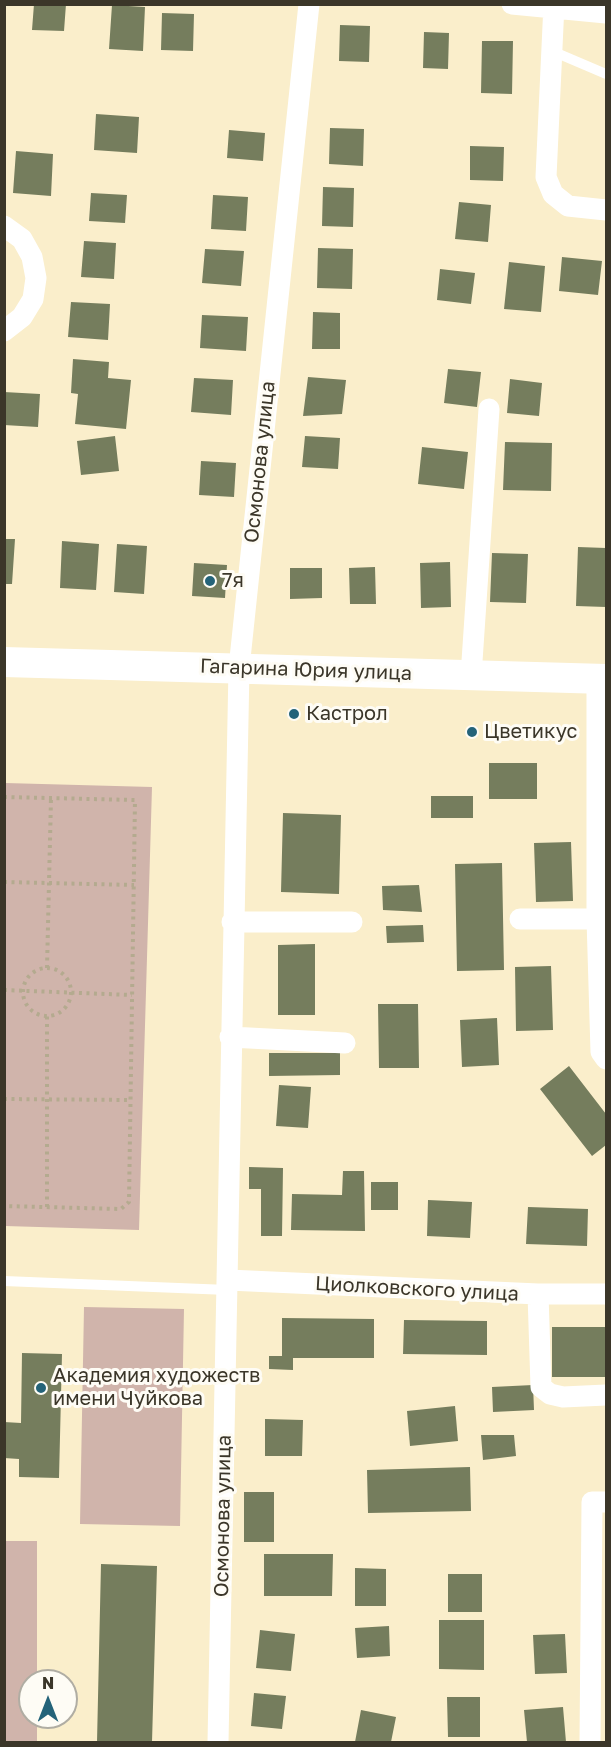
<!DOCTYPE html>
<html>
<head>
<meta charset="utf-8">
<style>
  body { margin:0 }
  #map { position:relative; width:611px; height:1747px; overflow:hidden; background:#faeecb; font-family:"Golos Text",sans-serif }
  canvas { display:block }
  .frame { position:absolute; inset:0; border:6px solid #3b3629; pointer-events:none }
  .north { position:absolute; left:18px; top:1669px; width:60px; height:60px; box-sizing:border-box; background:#fefcf5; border:2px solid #b0ada3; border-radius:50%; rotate:0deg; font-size:16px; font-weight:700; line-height:24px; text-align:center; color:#3b3629 }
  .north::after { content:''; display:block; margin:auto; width:21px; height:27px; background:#246379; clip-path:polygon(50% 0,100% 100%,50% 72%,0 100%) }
</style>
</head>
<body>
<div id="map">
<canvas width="611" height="1747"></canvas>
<div class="frame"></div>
<div class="north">N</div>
</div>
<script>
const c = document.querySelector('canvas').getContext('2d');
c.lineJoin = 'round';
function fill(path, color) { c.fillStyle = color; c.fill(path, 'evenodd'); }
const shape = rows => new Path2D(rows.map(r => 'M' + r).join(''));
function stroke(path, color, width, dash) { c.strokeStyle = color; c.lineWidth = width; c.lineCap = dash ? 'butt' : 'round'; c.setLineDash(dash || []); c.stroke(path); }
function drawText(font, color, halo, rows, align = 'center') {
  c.font = font + ' "Golos Text",sans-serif'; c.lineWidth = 6; c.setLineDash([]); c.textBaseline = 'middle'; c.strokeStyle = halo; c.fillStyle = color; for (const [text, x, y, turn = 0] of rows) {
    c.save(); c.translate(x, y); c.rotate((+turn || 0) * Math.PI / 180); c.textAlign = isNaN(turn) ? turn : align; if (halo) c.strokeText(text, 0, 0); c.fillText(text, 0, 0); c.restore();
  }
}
fill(shape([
  [5,783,152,787,139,1230,5,1226],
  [84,1307,184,1309,180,1526,80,1524],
  [5,1541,37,1541,37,1681,30,1681,30,1717,37,1717,37,1742,5,1742]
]), '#d0b4ab');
fill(shape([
  [34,4,66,4,64,31,32,30],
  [112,5,145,7,143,51,109,49],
  [162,13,194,14,193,51,161,50],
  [340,25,370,26,369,62,339,61],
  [424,32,449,33,448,69,423,68],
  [482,41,513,41,512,94,481,93],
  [96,114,139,117,137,153,94,150],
  [330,128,364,129,363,166,329,164],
  [229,130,265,133,263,161,227,158],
  [470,146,504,147,503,181,470,180],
  [16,151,53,154,51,196,13,193],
  [323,187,354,188,353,227,322,226],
  [91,193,127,195,125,223,89,221],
  [213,195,248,197,246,231,211,229],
  [459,202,491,205,488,242,455,239],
  [84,241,116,243,114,279,81,277],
  [318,248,353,249,352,289,317,288],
  [205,249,244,251,241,286,202,283],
  [562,257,602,261,598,295,559,291],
  [509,262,545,266,541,312,504,309],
  [440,269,475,273,471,304,437,300],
  [71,302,110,304,108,340,68,337],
  [313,312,340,313,340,349,312,349],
  [202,315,248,317,246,351,200,348],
  [73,359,109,362,108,378,131,380,126,429,75,424,78,394,71,393],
  [448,369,481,372,477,407,444,403],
  [308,377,346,380,342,414,303,416],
  [194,378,233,380,231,415,191,412],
  [510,379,542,383,539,416,507,413],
  [4,392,40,394,38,427,4,425],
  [115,436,119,471,81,475,77,441],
  [305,436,340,438,338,469,302,467],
  [505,442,552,443,551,491,503,490],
  [422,447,468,452,464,489,418,484],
  [201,461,236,463,234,497,199,495],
  [4,539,15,539,12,584,4,584],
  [62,541,99,544,96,590,60,588],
  [117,544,147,546,144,594,114,592],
  [578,547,606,548,606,607,576,606],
  [492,553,528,554,526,603,490,602],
  [450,562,451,607,421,608,420,563],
  [194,563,227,565,225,598,192,596],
  [375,567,376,604,350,604,349,568],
  [290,568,322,568,322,598,290,599],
  [489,763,537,763,537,799,489,799],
  [431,796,473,796,473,818,431,818],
  [283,813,341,815,339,894,281,892],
  [571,842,573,901,536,902,534,843],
  [502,863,504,970,457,971,455,864],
  [419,885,422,912,383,910,382,886],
  [423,925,424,942,387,943,386,926],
  [315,944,315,1015,278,1015,278,945],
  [551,966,553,1030,516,1031,515,967],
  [378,1004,418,1004,419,1068,379,1068],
  [497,1018,499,1065,462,1067,460,1020],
  [269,1053,340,1053,340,1075,269,1076],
  [569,1066,606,1114,606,1145,592,1156,540,1089],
  [279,1085,311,1087,308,1128,276,1126],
  [249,1167,283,1168,282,1236,261,1236,261,1189,249,1189],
  [343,1171,364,1171,365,1231,291,1230,292,1194,342,1195],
  [371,1182,398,1182,398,1210,371,1210],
  [428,1200,472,1202,470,1238,427,1236],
  [528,1207,588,1209,587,1246,526,1244],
  [282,1318,374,1319,374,1358,293,1358,293,1370,269,1369,269,1356,282,1356],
  [404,1320,487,1321,487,1355,403,1354],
  [552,1327,606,1327,606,1377,552,1377],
  [22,1353,62,1354,59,1478,19,1477,19,1459,4,1458,4,1422,21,1423],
  [533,1385,534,1410,493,1412,492,1387],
  [455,1406,458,1441,410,1446,407,1411],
  [265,1419,303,1420,302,1456,265,1456],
  [481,1435,514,1435,516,1456,483,1460],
  [470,1467,471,1511,368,1513,367,1470],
  [244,1492,274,1492,274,1542,244,1542],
  [264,1554,333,1554,332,1596,264,1596],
  [101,1564,157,1566,152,1742,97,1742],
  [355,1568,386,1569,386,1606,355,1606],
  [448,1574,482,1574,482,1612,448,1612],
  [439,1620,484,1620,484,1670,439,1669],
  [389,1626,390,1656,357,1658,355,1628],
  [260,1630,295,1634,291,1671,256,1668],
  [565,1634,567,1673,535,1674,533,1635],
  [254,1693,286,1696,282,1729,251,1726],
  [447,1697,480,1697,480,1737,448,1737],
  [563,1707,566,1742,527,1742,524,1710],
  [361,1710,396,1717,391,1742,355,1742]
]), '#757d5d');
stroke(shape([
  [4,797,135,800,129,1202,121,1209,4,1206],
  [4,882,134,885],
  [47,968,51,798],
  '23 992a24 24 0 1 1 48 0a24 24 0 1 1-48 0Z',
  [4,990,132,995],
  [4,1099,130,1100],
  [47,1207,47,1016]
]), '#b4aa8f', 4, [3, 4.5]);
stroke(shape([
  [552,51,606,74],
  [4,1281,228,1290]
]), '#fff', 10);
stroke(shape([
  [512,4,606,13],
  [554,4,546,177,553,194,568,206,606,210],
  [4,226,22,239,32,257,36,278,33,299,22,317,4,331],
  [471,676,489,409],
  [597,679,597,919,601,1052,606,1059],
  [520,919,597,919],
  [232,922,352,922],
  [230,1037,345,1043],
  [228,1280,538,1294,606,1294],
  [538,1294,541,1387,550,1394,563,1397,606,1395],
  [218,1742,239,668,309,4],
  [590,1742,592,1502,606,1502]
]), '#fff', 21);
stroke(shape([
  [4,662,606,679]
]), '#fff', 30);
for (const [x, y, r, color] of [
  [210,581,6,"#246379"],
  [294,714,6,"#246379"],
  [472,732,6,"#246379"],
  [41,1388,6,"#246379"]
]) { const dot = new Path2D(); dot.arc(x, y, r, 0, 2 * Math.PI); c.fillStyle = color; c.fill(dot); stroke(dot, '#fefcf5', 2); }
drawText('20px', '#3b3629', '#fefcf5', [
  ["Осмонова улица",260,462,-84],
  ["Гагарина Юрия улица",306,670,2],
  ["Циолковского улица",417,1289,3],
  ["Осмонова улица",223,1516,-89]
]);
drawText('20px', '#3b3629', '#fefcf5', [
  ["7я",222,581],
  ["Кастрол",306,714],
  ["Цветикус",484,732],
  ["Академия художеств",53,1376],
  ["имени Чуйкова",53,1399]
], 'left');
</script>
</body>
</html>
